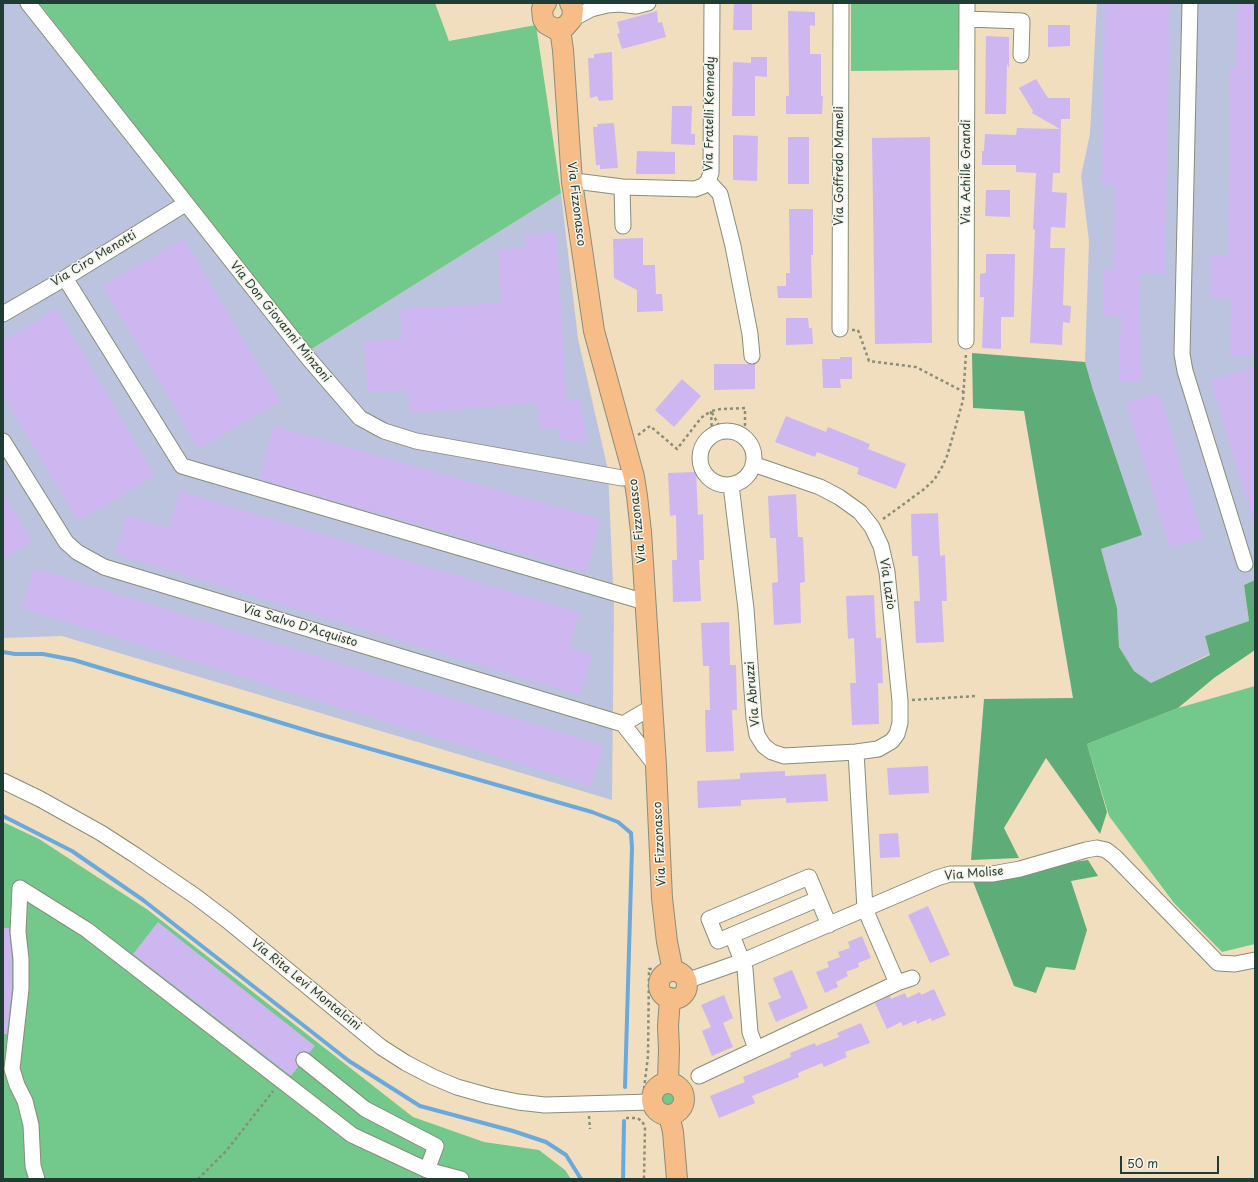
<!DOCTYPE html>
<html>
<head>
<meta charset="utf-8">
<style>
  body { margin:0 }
  #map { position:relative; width:1258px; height:1182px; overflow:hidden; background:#f1debe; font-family:"Playpen Sans",sans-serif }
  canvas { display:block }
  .frame { position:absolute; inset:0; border:4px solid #1f3d34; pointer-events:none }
  .scale { position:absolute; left:1120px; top:1156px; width:99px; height:18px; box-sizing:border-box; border:2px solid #1f3d34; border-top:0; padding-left:5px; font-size:12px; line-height:14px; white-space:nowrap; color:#1f3d34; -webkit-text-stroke:3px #f7f3e8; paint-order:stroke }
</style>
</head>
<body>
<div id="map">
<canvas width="1258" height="1182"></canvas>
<div class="frame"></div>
<div class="scale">50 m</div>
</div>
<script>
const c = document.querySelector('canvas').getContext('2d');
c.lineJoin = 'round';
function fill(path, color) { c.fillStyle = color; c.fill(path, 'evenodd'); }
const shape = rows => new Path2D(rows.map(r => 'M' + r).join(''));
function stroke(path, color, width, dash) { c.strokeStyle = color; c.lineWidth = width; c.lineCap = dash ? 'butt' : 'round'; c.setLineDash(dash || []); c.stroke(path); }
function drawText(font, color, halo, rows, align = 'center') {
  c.font = font + ' "Playpen Sans",sans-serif'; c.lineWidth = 3; c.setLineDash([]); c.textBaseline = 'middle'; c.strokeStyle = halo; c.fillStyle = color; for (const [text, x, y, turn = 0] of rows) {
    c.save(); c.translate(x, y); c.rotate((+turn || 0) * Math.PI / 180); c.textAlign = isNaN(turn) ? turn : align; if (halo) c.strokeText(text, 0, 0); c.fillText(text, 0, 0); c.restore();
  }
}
fill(shape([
  [3,3,39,3,310,350,561,193,578,339,608,470,614,607,612,800,62,636,3,638],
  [1097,3,1255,3,1255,580,1244,585,1249,621,1205,636,1210,654,1151,683,1134,671,1119,647,1117,608,1101,549,1141,535,1093,390,1085,362,1089,241,1081,176,1090,134]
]), '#bbc3de');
fill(shape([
  [39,3,435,3,449,41,536,25,561,193,310,350],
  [851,3,960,3,958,70,851,71],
  [1255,686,1255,944,1222,952,1174,903,1109,816,1087,744,1178,708],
  [3,822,39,839,148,910,413,1117,484,1142,539,1150,565,1170,571,1179,3,1179],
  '659 1099a9 9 0 1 1 18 0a9 9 0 1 1-18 0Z'
]), '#73c88b');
fill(shape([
  [972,353,1085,362,1093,390,1142,535,1101,549,1117,608,1119,647,1134,671,1151,683,1210,655,1205,636,1249,621,1244,585,1255,580,1255,650,1214,678,1178,708,1087,744,1107,812,1100,834,1046,758,1004,828,1019,858,971,860,984,699,1073,698,1024,411,973,408],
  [1088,860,1098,876,1071,881,1087,930,1075,970,1046,967,1036,993,1014,986,972,879,1045,869,1073,862]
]), '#5eac77');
stroke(shape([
  [3,652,15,654,43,654,74,660,318,734,592,812,618,822,631,833,632,848,625,1087],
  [3,816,72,851,143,900,349,1061,420,1106,513,1131,546,1142,566,1155,581,1179],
  [623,1179,624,1121]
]), '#6aa9dd', 4);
fill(shape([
  [734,3,752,3,752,30,733,30],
  [1105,3,1170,3,1165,274,1140,273,1139,332,1142,332,1141,381,1119,381,1121,316,1103,316,1104,269,1113,270,1115,185,1102,185],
  [1237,3,1255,3,1255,356,1230,356,1231,297,1209,297,1209,255,1228,255,1230,67,1236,67],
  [657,11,658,23,662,22,666,37,622,49,617,34,620,33,617,22],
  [788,11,815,12,815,26,810,25,810,54,821,54,821,96,823,96,822,114,786,114,786,96,789,96],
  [1048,25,1070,25,1070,46,1048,47],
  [986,36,1009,37,1009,68,1007,64,1006,114,985,114],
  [612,52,613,100,599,101,597,96,590,98,588,58,594,58,594,54],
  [751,57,767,57,767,77,755,76,755,116,732,116,733,62,751,63],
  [1036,79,1048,98,1070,98,1070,119,1061,119,1060,173,1053,173,1052,192,1067,193,1065,228,1051,227,1050,248,1065,248,1063,305,1071,306,1070,323,1063,322,1062,345,1030,343,1035,230,1033,229,1036,173,1016,172,1016,165,982,165,982,151,984,151,985,134,1016,135,1017,128,1060,129,1032,113,1033,111,1019,88],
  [672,106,692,106,691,134,695,134,695,145,671,144],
  [614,123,618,168,600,169,600,165,596,165,593,127,598,127,597,124],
  [733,135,758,136,757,181,733,180],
  [788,137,809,137,809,184,788,184],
  [930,137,932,343,875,344,872,138],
  [637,151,675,152,675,174,636,174],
  [986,190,1010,190,1010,217,985,216],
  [789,209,813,209,813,255,811,255,812,298,778,298,777,286,786,286,786,273,790,273],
  [556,232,567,401,581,400,587,443,560,439,560,428,539,429,538,403,410,413,408,390,368,392,364,341,402,339,400,309,501,303,498,249,526,248,525,234],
  [643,238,643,265,655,265,656,294,662,294,663,311,637,312,637,290,614,278,613,239],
  [184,239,280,401,199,449,103,286],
  [986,254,1015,254,1014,317,1001,317,1001,349,982,348,984,297,980,297,980,274,986,273],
  [57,309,155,476,78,521,3,395,3,341],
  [786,318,808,318,809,328,812,328,813,344,786,345],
  [840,357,852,357,852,379,840,379,841,388,823,388,822,359,840,359],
  [714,364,755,364,755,389,714,390],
  [1255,367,1255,518,1252,519,1211,380],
  [682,379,701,396,674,427,655,410],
  [1159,393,1203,538,1170,548,1126,403],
  [786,416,826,432,828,427,870,444,868,449,906,464,896,489,857,474,859,468,817,452,815,457,775,442],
  [274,426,601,519,586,572,259,479],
  [696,472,698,515,703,514,704,560,699,560,701,601,673,602,672,560,677,560,676,515,670,516,668,473],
  [180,491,580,613,570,648,592,655,580,695,115,554,127,515,168,528],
  [3,493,32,541,3,559],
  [796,494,798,537,803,537,805,582,800,583,801,623,774,625,772,583,778,582,776,538,770,538,768,496],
  [938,513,940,556,945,555,947,601,942,601,944,642,916,643,914,601,920,601,918,556,912,556,911,514],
  [34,568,604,746,591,786,22,608],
  [874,595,876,638,881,638,883,683,878,683,879,724,852,725,850,683,856,683,854,638,848,639,846,596],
  [729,622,730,665,736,665,737,710,732,710,734,751,706,752,705,710,710,710,709,666,703,666,701,623],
  [928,766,929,793,889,795,887,768],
  [785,771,785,776,826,774,828,801,786,803,786,798,741,800,741,806,698,808,697,781,740,779,740,773],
  [898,833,900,857,880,858,879,834],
  [928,906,950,955,930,963,908,915],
  [158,922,315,1046,309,1053,305,1051,301,1052,297,1055,295,1059,296,1063,298,1067,291,1076,133,954],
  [3,928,9,928,12,960,12,988,7,1034,3,1034],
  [862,936,871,958,858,963,859,967,846,972,848,976,836,982,838,987,825,993,816,972,829,967,827,962,840,957,838,952,850,948,848,942],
  [792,970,808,1008,776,1022,768,1003,781,998,773,978],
  [934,989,946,1015,932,1021,931,1018,917,1024,916,1020,903,1026,901,1022,887,1029,875,1003,890,996,891,999,905,993,907,998,920,992,921,995],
  [724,995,733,1018,723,1023,733,1047,712,1056,702,1031,711,1027,701,1005],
  [861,1023,870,1043,845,1052,847,1057,824,1067,822,1063,798,1073,799,1077,752,1096,755,1103,719,1118,710,1096,745,1082,743,1077,791,1057,790,1053,815,1043,816,1046,839,1037,837,1033]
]), '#ceb6f0');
const minor = shape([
  [28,3,309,359,360,418,384,431,416,441,622,478,634,477],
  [1190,3,1182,354,1185,371,1245,564],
  [572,19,591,9,607,5,619,4,636,6,648,3],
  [967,19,1022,21,1021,55],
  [708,181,720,194,733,246,750,334,752,356],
  [572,182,583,182,622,187,695,189,703,186,708,181,711,173,712,3],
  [622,187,623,226],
  [65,278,182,466,645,602],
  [3,314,65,278,185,204],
  [840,329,841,3],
  [966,341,967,3],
  '700 458a27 27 0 1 1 54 0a27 27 0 1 1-54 0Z',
  [3,441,66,542,77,552,104,567,623,724,652,707],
  [731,485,746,609,754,718,757,735,764,746,772,752,784,756,856,752,878,749,892,741,897,734,900,723,900,701,887,572,881,546,872,527,860,512,839,497,820,487,753,464],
  [623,724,656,766],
  [856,752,865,909,897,983],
  [3,781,40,799,101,833,135,855,195,896,228,921,381,1047,406,1063,433,1077,457,1087,489,1096,518,1102,545,1105,651,1102],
  [818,899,718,941,709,919,809,877,829,925],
  [732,935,745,969,750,1032,756,1049],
  [686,981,743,961,937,878,950,874,992,874,1020,869,1086,850,1097,848,1106,850,1115,857,1218,963,1235,964,1255,960],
  [304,1060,365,1109,436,1146,427,1170,461,1179],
  [699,1076,897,983,912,978],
  [37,1179,33,1166,31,1125,25,1101,17,1085,12,1069,21,989,21,959,18,932,20,888,87,930,352,1135,427,1170]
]);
const major = shape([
  [546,3,542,9,543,19,546,24,555,29,565,27,572,19,573,9,570,3],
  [560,29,563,50,572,182,594,331,634,477,637,496,641,532,656,766,662,898,667,942,673,971],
  '659 985a14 14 0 1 1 28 0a14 14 0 1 1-28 0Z',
  [668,1082,669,1049,668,1026,670,998],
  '652 1099a16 16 0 1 1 32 0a16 16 0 1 1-32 0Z',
  [669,1115,673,1132,677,1179]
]);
stroke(minor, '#888e79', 17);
stroke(major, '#888e79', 22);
stroke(shape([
  [852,330,858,330,869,361,916,367,964,392],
  [722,431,711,411,721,409,745,408,745,432,742,436],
  [638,435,650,426,677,449,701,418,711,411,712,435],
  [883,519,923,490,934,480,942,467,947,456,955,429,963,400,966,353],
  [912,700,976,696],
  [644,1089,648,1056,649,969,656,969],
  [589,1116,590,1129],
  [626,1118,637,1118,642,1121,645,1127,644,1179],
  [198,1179,227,1150,273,1091]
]), '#888e79', 2.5, [3, 3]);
stroke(minor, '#fff', 15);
stroke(major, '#f7bd88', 20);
drawText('12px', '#1f3d34', '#f7f3e8', [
  ["Via Fratelli Kennedy",710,114,-89],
  ["Via Goffredo Mameli",840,166,-90],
  ["Via Achille Grandi",967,172,-90],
  ["Via Fizzonasco",576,204,83],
  ["Via Ciro Menotti",94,259,-31],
  ["Via Don Giovanni Minzoni",280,322,51],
  ["Via Fizzonasco",638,521,-96],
  ["Via Lazio",887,584,82],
  ["Via Salvo D'Acquisto",300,626,17],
  ["Via Abruzzi",753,694,-95],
  ["Via Fizzonasco",660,844,-93],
  ["Via Molise",974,874,-5],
  ["Via Rita Levi Montalcini",306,985,39]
]);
</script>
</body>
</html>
